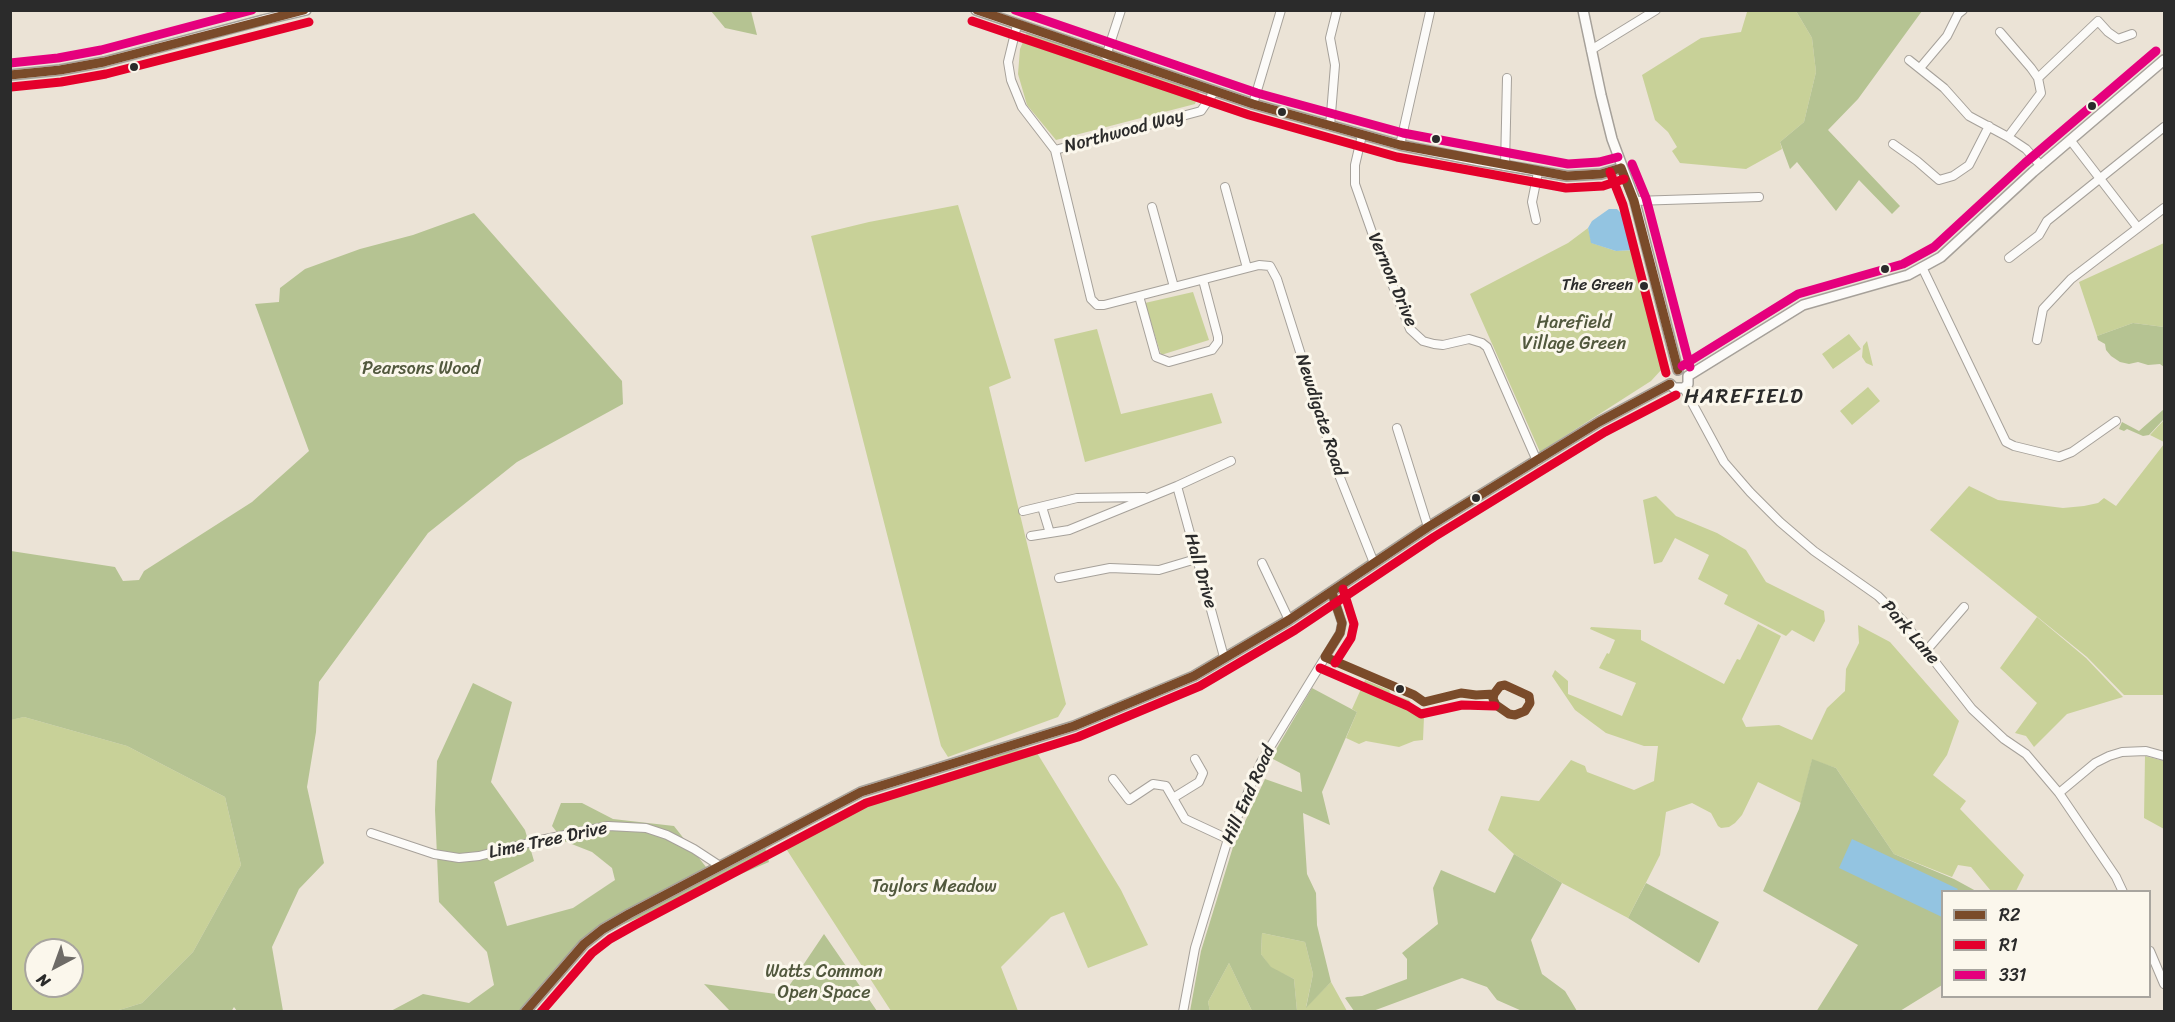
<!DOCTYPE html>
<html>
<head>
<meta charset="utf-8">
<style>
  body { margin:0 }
  #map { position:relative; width:2175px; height:1022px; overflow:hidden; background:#ebe3d6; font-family:Sriracha,sans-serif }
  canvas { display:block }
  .frame { position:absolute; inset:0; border:12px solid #2b2b2b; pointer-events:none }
  .legend { position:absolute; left:1941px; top:890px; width:210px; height:108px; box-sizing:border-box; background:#fbf7ec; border:2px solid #a8a59f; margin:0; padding:8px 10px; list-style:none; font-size:18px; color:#2b2b2b }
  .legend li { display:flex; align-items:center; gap:12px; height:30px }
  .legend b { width:30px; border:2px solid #a8a59f }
  .north { position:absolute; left:24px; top:938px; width:60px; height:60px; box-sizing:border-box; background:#fbf7ec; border:2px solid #a8a59f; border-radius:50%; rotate:221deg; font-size:16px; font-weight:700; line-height:24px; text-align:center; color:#2b2b2b }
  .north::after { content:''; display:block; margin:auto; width:21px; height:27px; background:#6e6b67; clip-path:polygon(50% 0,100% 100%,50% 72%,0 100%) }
</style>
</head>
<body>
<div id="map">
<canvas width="2175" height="1022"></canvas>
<div class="frame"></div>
<ul class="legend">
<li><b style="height:8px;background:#7a4b2a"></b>R2</li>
<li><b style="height:8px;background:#e4002b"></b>R1</li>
<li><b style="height:8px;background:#e5007d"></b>331</li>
</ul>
<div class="north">N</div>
</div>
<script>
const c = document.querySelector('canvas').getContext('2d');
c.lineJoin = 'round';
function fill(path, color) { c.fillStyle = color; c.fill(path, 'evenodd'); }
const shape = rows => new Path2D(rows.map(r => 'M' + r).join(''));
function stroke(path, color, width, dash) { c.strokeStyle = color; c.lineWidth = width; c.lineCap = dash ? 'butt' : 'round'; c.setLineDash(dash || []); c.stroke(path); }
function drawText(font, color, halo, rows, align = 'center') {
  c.font = font + ' Sriracha,sans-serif'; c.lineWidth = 6; c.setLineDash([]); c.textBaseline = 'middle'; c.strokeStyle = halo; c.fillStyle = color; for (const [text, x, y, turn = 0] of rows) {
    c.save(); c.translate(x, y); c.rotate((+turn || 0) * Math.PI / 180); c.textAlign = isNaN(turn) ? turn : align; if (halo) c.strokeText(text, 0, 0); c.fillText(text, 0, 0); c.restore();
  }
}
fill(shape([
  [1754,10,1796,11,1812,38,1816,72,1804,122,1780,142,1782,149,1746,169,1680,163,1672,151,1677,147,1668,132,1655,120,1642,75,1701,38,1741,32,1747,12],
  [1028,30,1200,89,1195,104,1056,140,1027,105,1018,74,1020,49],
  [958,205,1011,378,989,387,1066,704,1058,717,948,757,941,746,811,236,869,222],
  [1588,228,1592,243,1616,251,1635,250,1662,360,1662,369,1651,381,1540,452,1470,294,1568,243],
  [2164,243,2164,327,2133,323,2097,336,2079,282],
  [1193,292,1209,340,1161,355,1145,303],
  [1097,329,1121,414,1212,393,1222,423,1085,462,1054,339],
  [1849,334,1861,349,1833,369,1822,354],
  [1867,341,1873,366,1866,363,1862,357,1863,346],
  [1868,387,1880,401,1852,425,1840,411],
  [2164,420,2164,442,2150,435],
  [2164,444,2164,695,2124,695,2087,657,1930,530,1969,486,1998,500,2063,508,2084,506,2098,503,2104,498,2116,506],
  [1656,496,1676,516,1717,533,1746,550,1766,582,1824,611,1825,621,1814,642,1792,630,1786,636,1724,604,1728,595,1698,579,1709,555,1675,538,1662,562,1654,564,1643,500],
  [2037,617,2086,658,2123,697,2067,714,2034,747,2026,736,2015,733,2037,703,2000,668],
  [1758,624,1781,636,1742,719,1746,727,1779,725,1812,740,1827,708,1845,691,1846,669,1859,643,1858,625,1890,642,1959,721,1947,755,1933,775,1966,801,1960,809,2024,875,2016,891,1991,891,1971,867,1958,865,1952,877,1894,854,1836,768,1812,760,1801,803,1758,782,1742,815,1735,823,1729,827,1721,828,1718,826,1711,813,1692,803,1666,812,1660,855,1628,918,1562,883,1514,854,1488,830,1501,796,1539,801,1571,760,1585,766,1587,772,1634,790,1654,781,1658,746,1644,746,1606,733,1575,710,1552,676,1555,670,1568,681,1568,694,1622,716,1636,683,1599,668,1607,653,1609,654,1615,640,1590,629,1591,627,1641,630,1641,640,1724,684,1737,659,1740,660],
  [1365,680,1389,690,1391,694,1409,700,1414,710,1424,717,1423,740,1414,741,1399,747,1366,741,1359,744,1346,738,1357,712,1352,709],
  [24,717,127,746,225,797,241,865,193,952,142,1003,116,1011,11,1011,10,720],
  [36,950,72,950,72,986,36,986],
  [1034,748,1121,890,1148,945,1088,968,1064,912,1051,917,1001,967,1018,1011,891,1011,785,847,869,803,910,786,1015,750],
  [2145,756,2164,761,2164,829,2144,818],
  [1262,933,1305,942,1313,974,1306,1007,1331,982,1347,1011,1297,1011,1294,979,1271,968,1261,954],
  [1229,963,1252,1011,1210,1011,1208,1002]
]), '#c8d198');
fill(shape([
  [711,11,751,11,757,35,725,28],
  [1796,11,1922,11,1858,99,1828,130,1900,206,1892,214,1859,180,1836,211,1797,162,1790,169,1780,142,1804,122,1816,72,1812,38],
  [474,213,622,381,623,404,517,462,428,533,319,682,316,732,307,787,324,863,299,889,272,947,283,1011,237,1011,234,1007,231,1012,116,1011,142,1003,193,952,241,865,225,797,127,746,24,717,11,720,11,551,115,567,123,581,139,580,144,571,252,502,309,451,255,304,279,302,280,288,305,269,360,249,413,235],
  [2133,323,2164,327,2164,367,2160,364,2148,365,2138,362,2129,364,2120,362,2111,356,2106,350,2105,344,2098,340,2097,336],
  [2164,409,2164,419,2149,435,2143,436,2127,429,2124,431,2119,429,2122,422,2139,431],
  [473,683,512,702,491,782,525,830,534,861,494,882,507,926,573,908,615,880,612,868,592,852,564,841,552,826,561,803,582,803,613,819,674,826,706,867,763,840,769,862,582,942,521,1011,389,1012,423,994,469,1003,494,985,487,952,439,902,435,810,437,761],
  [1312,688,1357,712,1322,792,1330,825,1303,813,1307,874,1316,893,1317,925,1331,982,1306,1008,1313,974,1305,942,1262,933,1261,954,1271,967,1294,979,1297,1011,1252,1011,1229,963,1208,1002,1210,1011,1190,1011,1201,951,1233,847,1265,779,1302,792,1300,773,1271,758],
  [1812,759,1836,768,1894,854,1954,879,1976,891,1942,892,1942,985,1900,1011,1816,1012,1858,945,1763,891,1799,809],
  [1514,854,1562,883,1531,940,1542,974,1565,991,1577,1011,1522,1011,1497,1000,1487,987,1462,978,1373,1011,1354,1011,1345,998,1347,997,1362,996,1407,979,1407,959,1402,953,1438,924,1433,888,1441,870,1495,893],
  [1646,883,1719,922,1699,963,1628,918],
  [824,934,877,1011,730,1011,704,984,783,995]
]), '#b5c392');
fill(shape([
  [1609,209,1617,209,1621,213,1626,221,1635,250,1616,251,1591,243,1588,228,1592,221],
  [1852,839,1958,889,1956,891,1942,892,1942,917,1839,868]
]), '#93c4e1');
const minor = shape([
  [1017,25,1008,62,1011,80,1022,107,1055,150,1201,111,1214,92],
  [2000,32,2031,68,2038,78,2041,93,2008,137],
  [1591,50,1656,10],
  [1106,56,1121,10],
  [1909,60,1944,88,1969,116,2008,137,2026,149,2041,166],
  [1920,68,1947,36,1958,14,1963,10],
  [2038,78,2098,21,2108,32,2118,39,2132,34],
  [1253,104,1281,10],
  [1330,126,1335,65,1330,38,1337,10],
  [1362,135,1355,165,1355,184,1375,241,1410,329,1423,341,1434,344,1443,345,1469,339,1482,343,1487,347,1537,461],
  [2071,141,2138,228],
  [1893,144,1917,161,1939,180,1953,176,1969,165,1989,126],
  [1400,145,1430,12],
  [1055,150,1091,299,1097,305,1104,305,1259,265,1270,266,1277,279,1339,475,1374,563],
  [1505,166,1507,78],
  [1225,187,1247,268],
  [1634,201,1759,197],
  [1152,207,1174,287],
  [1536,220,1532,202,1538,172],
  [2009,258,2039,235,2047,221,2164,127],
  [1922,267,2006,442,2014,446,2059,457,2072,452,2116,421],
  [1139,296,1156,357,1169,362,1212,350,1218,342,1218,337,1203,280],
  [2037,340,2043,309,2071,279,2164,208],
  [1684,388,1724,462,1750,492,1780,522,1814,551,1878,596,1903,621,1972,709,2004,739,2026,754,2059,793,2116,877,2123,892],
  [1397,428,1428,527],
  [1177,486,1224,657],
  [1042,507,1050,533],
  [1023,511,1077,498,1144,497],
  [1031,536,1069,530,1177,486,1231,461],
  [1262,563,1289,620],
  [1059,578,1110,568,1159,570,1196,559],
  [1926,651,1964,607],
  [1113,779,1129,800,1153,784,1166,786,1185,819,1228,839],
  [2059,793,2095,763,2109,756,2122,752,2146,751,2164,756],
  [1173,798,1199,782,1203,773,1195,759],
  [371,833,434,854,459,858,479,856,536,841,608,826,646,828,667,835,694,849,720,866],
  [2150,951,2164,984],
  [1183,1012,1195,948,1228,839,1261,762,1340,633,1342,623,1332,593]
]);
const tertiary = shape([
  [976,10,1253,104,1400,145,1479,161,1567,176,1601,174,1621,168],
  [1583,10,1601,95,1612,139,1634,198,1678,370],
  [10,75,60,70,104,62,263,20,306,10],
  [1688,376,1803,305,1908,275,1941,257,2033,172,2164,60],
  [1670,384,1674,388,1684,388,1688,384,1688,376],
  [525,1012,584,944,603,929,629,914,861,792,1074,726,1194,676,1289,620,1428,527,1599,422,1670,384]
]);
stroke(minor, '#a6a19a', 10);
stroke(tertiary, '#a6a19a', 12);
stroke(minor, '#fcfbf9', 8);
stroke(tertiary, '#fcfbf9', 9);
stroke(shape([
  [977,10,1253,104,1400,145,1567,176,1601,174,1621,168],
  [10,75,60,70,104,62,304,10],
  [1621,168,1634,201,1678,370],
  [1325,657,1414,695,1424,702,1461,693,1476,695,1494,694],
  [1325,657,1340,633,1342,623,1332,593],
  [1505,685,1529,696,1530,703,1525,711,1515,715,1509,714,1496,705,1493,699,1494,694,1500,686,1505,685],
  [525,1012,584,944,603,929,629,914,861,792,1074,726,1194,676,1289,620,1428,527,1599,422,1670,384]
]), '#7a4b2a', 9);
stroke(shape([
  [972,21,1249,115,1397,157,1566,188,1603,186,1624,179],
  [11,87,61,82,106,74,309,22],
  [1610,172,1623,205,1666,373],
  [1335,663,1351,638,1354,624,1343,589],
  [1320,668,1408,706,1421,714,1462,705,1495,706],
  [541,1012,592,953,610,939,635,925,866,803,1078,737,1200,686,1295,630,1434,537,1605,432,1676,395]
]), '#e4002b', 9);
stroke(shape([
  [1015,10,1257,93,1403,133,1568,164,1599,162,1618,157],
  [10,63,58,58,101,50,252,10],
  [1632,164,1646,198,1690,367],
  [1682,366,1798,294,1903,264,1934,247,2025,163,2156,51]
]), '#e5007d', 9);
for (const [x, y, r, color] of [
  [134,67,5,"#2b2b2b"],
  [2092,106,5,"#2b2b2b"],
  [1282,112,5,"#2b2b2b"],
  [1436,139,5,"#2b2b2b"],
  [1885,269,5,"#2b2b2b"],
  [1644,286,5,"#2b2b2b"],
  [1476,498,5,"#2b2b2b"],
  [1400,689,5,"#2b2b2b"]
]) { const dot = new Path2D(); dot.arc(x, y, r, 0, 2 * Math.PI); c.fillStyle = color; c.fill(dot); stroke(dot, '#fbf7ec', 2); }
drawText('16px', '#2b2b2b', '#fbf7ec', [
  ["The Green",1633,286]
], 'right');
drawText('18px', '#2b2b2b', '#fbf7ec', [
  ["Northwood Way",1124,132,-15],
  ["Vernon Drive",1392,280,67],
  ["Newdigate Road",1320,415,72],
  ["Hall Drive",1200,571,74],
  ["Park Lane",1910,633,49],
  ["Hill End Road",1249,795,-66],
  ["Lime Tree Drive",548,841,-12]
]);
drawText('18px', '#51583d', '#fbf7ec', [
  ["Harefield",1574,323],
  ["Village Green",1574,344],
  ["Pearsons Wood",421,369],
  ["Taylors Meadow",934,887],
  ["Watts Common",824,972],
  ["Open Space",824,993]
]);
c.letterSpacing = '1.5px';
drawText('21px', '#2b2b2b', '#fbf7ec', [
  ["HAREFIELD",1744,398]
]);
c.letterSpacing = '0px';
</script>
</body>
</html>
